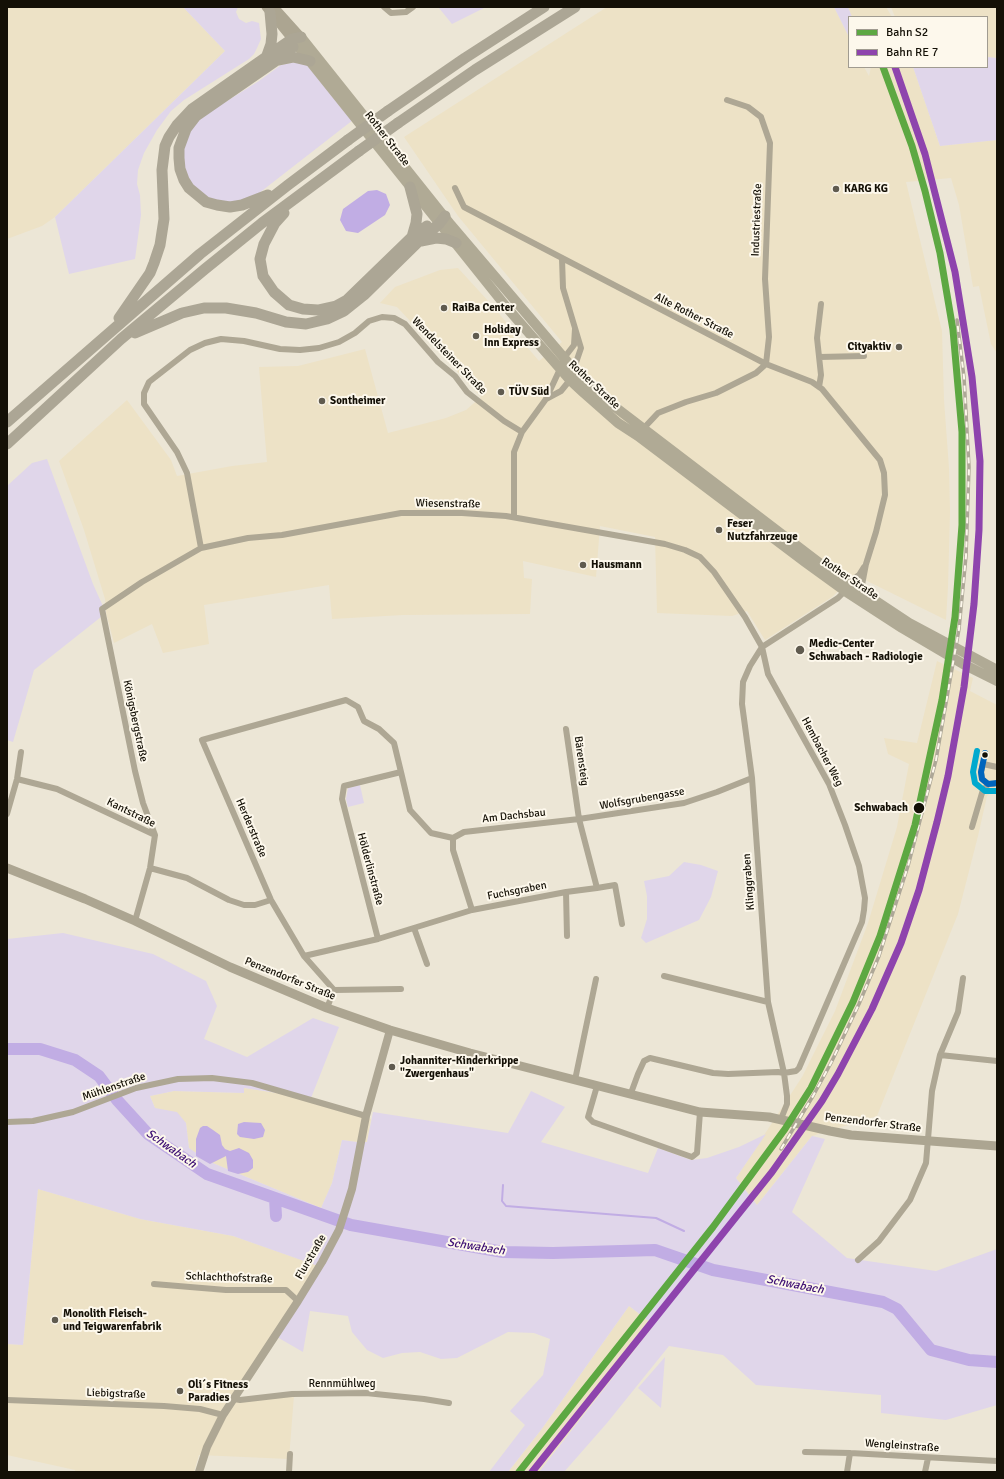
<!DOCTYPE html>
<html>
<head>
<meta charset="utf-8">
<style>
  body { margin:0 }
  #map { position:relative; width:1004px; height:1479px; overflow:hidden; background:#ece6d6; font-family:Signika,sans-serif }
  canvas { display:block }
  .frame { position:absolute; inset:0; border:8px solid #141006; pointer-events:none }
  .legend { position:absolute; left:848px; top:16px; width:140px; height:52px; box-sizing:border-box; background:#fdf8ec; border:1px solid #a09b90; margin:0; padding:5px 7px; list-style:none; font-size:12px; color:#141006 }
  .legend li { display:flex; align-items:center; gap:8px; height:20px }
  .legend b { width:20px; border:1px solid #a09b90 }
</style>
</head>
<body>
<div id="map">
<canvas width="1004" height="1479"></canvas>
<div class="frame"></div>
<ul class="legend">
<li><b style="height:5px;background:#5da842"></b>Bahn S2</li>
<li><b style="height:5px;background:#8e44ad"></b>Bahn RE 7</li>
</ul>
</div>
<script>
const c = document.querySelector('canvas').getContext('2d');
c.lineJoin = 'round';
function fill(path, color) { c.fillStyle = color; c.fill(path, 'evenodd'); }
const shape = rows => new Path2D(rows.map(r => 'M' + r).join(''));
function stroke(path, color, width, dash) { c.strokeStyle = color; c.lineWidth = width; c.lineCap = dash ? 'butt' : 'round'; c.setLineDash(dash || []); c.stroke(path); }
function drawText(font, color, halo, rows, align = 'center') {
  c.font = font + ' Signika,sans-serif'; c.lineWidth = 4; c.setLineDash([]); c.textBaseline = 'middle'; c.strokeStyle = halo; c.fillStyle = color; for (const [text, x, y, turn = 0] of rows) {
    c.save(); c.translate(x, y); c.rotate((+turn || 0) * Math.PI / 180); c.textAlign = isNaN(turn) ? turn : align; if (halo) c.strokeText(text, 0, 0); c.fillText(text, 0, 0); c.restore();
  }
}
fill(shape([
  [7,7,183,7,225,51,55,217,42,226,7,239],
  [607,7,834,7,849,37,849,67,864,67,869,76,871,67,913,67,940,146,997,140,997,353,991,344,979,286,973,287,959,205,951,178,906,182,942,331,944,400,949,468,950,512,948,587,946,620,855,575,832,597,765,640,747,611,732,616,657,613,655,537,600,526,596,577,523,561,524,578,532,579,530,614,403,615,332,619,329,585,204,605,209,644,163,653,152,624,114,643,106,613,105,599,84,530,59,461,127,400,171,460,177,476,232,466,267,462,259,367,298,366,365,349,388,433,446,418,466,410,481,397,397,307,380,303,395,287,440,270,458,268,490,303,539,361,562,342,458,216,404,137],
  [848,7,886,7,892,17,852,17],
  [891,7,997,7,997,58,987,57,987,17,895,17],
  [937,661,973,678,970,691,997,705,997,788,987,796,978,836,958,914,877,1116,812,1136,757,1205,736,1178,802,1077,835,1011,868,923,897,827,909,764,888,754,884,738,917,743],
  [244,1088,311,1098,371,1119,367,1142,357,1142,342,1140,332,1183,321,1208,208,1161,189,1148,186,1123,155,1108,150,1096,174,1091,244,1093],
  [38,1189,140,1219,233,1236,322,1267,234,1402,294,1395,289,1459,199,1455,194,1472,75,1472,75,1470,7,1455,7,1344,23,1345],
  [629,1306,654,1325,539,1472,508,1472,541,1430]
]), '#ede2c6');
fill(shape([
  [183,7,238,7,236,12,239,19,246,23,252,21,259,23,261,39,257,48,254,54,249,59,184,100,171,111,157,130,144,153,138,170,137,184,140,195,141,215,135,259,69,274,55,217,225,51],
  [441,7,486,7,452,24,439,8],
  [834,7,848,7,852,17,849,17,849,37],
  [987,57,997,58,997,140,940,146,913,67,987,67],
  [295,62,307,65,353,120,254,197,233,203,209,199,199,193,186,176,183,151,189,133,199,120,219,106,259,81,281,65],
  [47,459,93,584,106,613,34,670,13,742,7,740,7,486,32,463],
  [360,785,364,803,348,807,346,799,348,788],
  [684,862,701,865,718,871,711,897,699,920,646,943,641,938,647,919,647,896,644,881,669,876],
  [63,933,153,954,206,981,217,1006,204,1039,247,1057,313,1018,339,1027,311,1098,244,1088,244,1093,174,1091,150,1096,155,1108,177,1112,186,1123,189,1148,208,1161,321,1208,332,1183,342,1140,357,1142,367,1142,373,1112,508,1133,531,1091,565,1107,541,1142,648,1173,658,1148,691,1160,707,1158,739,1147,766,1134,736,1178,757,1205,812,1136,825,1139,792,1212,847,1258,936,1271,997,1249,997,1405,946,1420,881,1413,881,1395,756,1385,723,1355,669,1346,607,1423,564,1472,539,1472,654,1325,629,1306,541,1430,508,1472,489,1472,525,1425,510,1411,543,1375,550,1339,534,1333,508,1332,457,1358,441,1359,420,1352,402,1353,383,1358,367,1350,352,1332,348,1316,310,1311,303,1352,277,1337,321,1267,233,1236,140,1219,38,1189,23,1345,7,1344,7,939],
  [665,1357,661,1408,638,1388]
]), '#e0d6ea');
fill(shape([
  [377,190,386,194,390,205,385,215,358,233,346,231,340,220,343,209,368,191],
  [244,1122,261,1123,265,1130,263,1137,254,1139,240,1137,237,1134,238,1124],
  [203,1126,207,1126,213,1130,220,1135,222,1145,225,1149,230,1151,239,1148,249,1153,253,1160,253,1168,248,1172,238,1174,228,1171,226,1156,210,1164,196,1156,196,1139,200,1128]
]), '#c1ade4');
stroke(shape([
  [503,1185,502,1201,506,1206,656,1218,684,1231]
]), '#c1ade4', 2);
stroke(shape([
  [7,1049,40,1049,75,1060,99,1076,117,1100,148,1134,207,1174,351,1225,503,1252,553,1253,655,1250,713,1270,883,1302,897,1309,931,1350,969,1360,997,1362],
  [275,1198,276,1216]
]), '#c1ade4', 12);
stroke(shape([
  [384,7,391,13,406,12,413,7],
  [455,188,464,207,766,364,812,382,822,389,880,460,884,473,885,495,876,532,866,564,862,585,863,593],
  [819,357,864,356],
  [819,387,821,375,817,338,821,304],
  [546,399,561,391,570,380,581,348,563,288,562,259],
  [642,430,658,413,686,402,716,393,756,373,766,364,769,337,765,279,770,143,761,117,748,107,727,100],
  [514,517,514,452,522,432,546,399,560,369,564,358,574,345,575,329],
  [201,548,187,473,177,452,144,404,144,393,149,382,190,350,205,343,221,339,244,341,280,349,300,350,319,348,339,342,355,333,369,321,382,317,394,318,405,324,438,362,455,376,467,392,504,421,522,432],
  [997,767,983,764,981,772,982,779,988,784,994,784,997,783],
  [17,779,57,789,155,835,150,868,135,921],
  [7,814,17,779,21,752],
  [972,827,982,793,988,784],
  [155,835,143,803,135,771,102,609,142,582,201,548,248,538,282,535,401,513,462,513,506,516,665,544,685,550,700,557,714,572,745,617,762,647,768,674,829,784,845,825,859,866,865,898,864,910,862,922,799,1068,796,1071,784,1073,778,1072,728,1074,713,1073,650,1058,644,1061,638,1074,631,1093],
  [453,838,453,850,472,910,566,892,597,888,579,819,566,729],
  [453,838,464,832,579,819,684,803,717,792,752,778],
  [150,868,187,878,229,900,244,905,255,905,271,900],
  [597,888,615,885,622,924],
  [566,892,567,936],
  [414,928,427,964],
  [378,939,472,910],
  [304,956,378,939,342,799,344,786,401,772,410,810,431,833,453,838],
  [664,976,768,1002],
  [334,990,401,989],
  [327,1008,334,990,304,956,271,900,202,740,346,700,358,707,364,721,379,729,394,743,401,772],
  [940,1055,997,1061],
  [575,1080,596,979],
  [597,1086,588,1117,593,1122,692,1157,697,1153,700,1112],
  [781,1119,787,1104,787,1096,784,1073,768,1002,752,778,742,704,743,682,750,666,762,647,838,598,845,591,853,579,859,575,864,567],
  [7,1122,33,1121,73,1112,136,1088,178,1079,212,1078,252,1083,366,1116],
  [858,1260,879,1241,910,1200,926,1163,932,1091,940,1055,958,1012,963,978],
  [154,1284,226,1290,286,1290,298,1301],
  [234,1399,240,1400,292,1394,366,1393,424,1399,449,1403],
  [7,1400,164,1406,200,1409,223,1415],
  [805,1452,850,1453,997,1461],
  [289,1472,290,1454],
  [847,1472,850,1453],
  [925,1472,928,1458]
]), '#aea794', 6);
stroke(shape([
  [199,1472,207,1447,223,1415,298,1301,322,1262,339,1230,352,1189,366,1116,390,1030]
]), '#aea794', 8);
stroke(shape([
  [266,7,292,39],
  [274,7,301,37],
  [7,868,85,899,135,921,230,967,327,1008,390,1030,470,1053,700,1112,769,1117,830,1131,851,1135,997,1146]
]), '#aca591', 9);
stroke(shape([
  [301,37,451,225,582,379,615,407,826,568,909,623,997,670],
  [292,39,508,309,570,380,584,393,618,423,638,436,805,562,845,591,902,628,963,664,997,681]
]), '#b0aa95', 10);
stroke(shape([
  [266,58,271,44,272,34,270,12],
  [278,60,293,57,310,61],
  [388,111,465,58,544,7],
  [398,123,475,70,575,7],
  [410,187,417,214,416,223,412,237],
  [268,195,242,205,230,207,217,205,206,202,189,188,184,180,180,169,179,158,179,148,186,129,196,116,277,60,293,47],
  [284,213,275,223,264,244,260,259,263,276,274,292,289,305,303,309,318,310,336,306,347,300,412,237,427,226],
  [421,241,436,238,446,239,456,243],
  [119,318,150,273,154,263,160,245,164,219,162,170,165,146,169,137,177,125,192,109,292,39,301,37],
  [135,333,182,313,204,308,226,308,256,313,286,322,306,324,327,319,344,311,364,295,418,242,439,224,445,216],
  [7,422,200,254,288,185,348,140],
  [7,444,121,339,205,269,262,223,359,151]
]), '#aca695', 11);
const rail = shape([
  [781,1149,813,1096,831,1063,859,1004,879,956,908,866,936,760,959,629,966,556,969,467,964,377,957,320]
]);
stroke(rail, '#ada797', 3.5);
stroke(rail, '#fdf8ec', 2, [6]);
stroke(shape([
  [348,140,388,111],
  [359,151,398,123]
]), '#aca695', 11);
stroke(shape([
  [985,753,981,772,982,779,988,784,997,783]
]), '#0065bd', 6);
stroke(shape([
  [977,751,973,772,975,783,985,791,997,791]
]), '#00a9ce', 6);
stroke(shape([
  [519,1472,713,1227,785,1129,811,1088,853,1002,880,936,915,825,942,700,955,617,962,525,962,432,953,330,940,253,925,191,912,146,883,67]
]), '#5da842', 7);
stroke(shape([
  [532,1472,772,1172,822,1101,838,1074,872,1009,901,943,919,890,937,822,948,776,964,687,974,604,979,530,980,461,972,377,955,272,925,154,895,67]
]), '#8e44ad', 7);
for (const [x, y, r, color] of [
  [836,189,4,"#605b4f"],
  [444,308,4,"#605b4f"],
  [476,336,4,"#605b4f"],
  [899,347,4,"#605b4f"],
  [501,392,4,"#605b4f"],
  [322,401,4,"#605b4f"],
  [719,530,4,"#605b4f"],
  [583,565,4,"#605b4f"],
  [800,650,5,"#605b4f"],
  [985,755,3.5,"#141006"],
  [919,808,6,"#141006"],
  [392,1067,4,"#605b4f"],
  [55,1320,4,"#605b4f"],
  [180,1391,4,"#605b4f"]
]) { const dot = new Path2D(); dot.arc(x, y, r, 0, 2 * Math.PI); c.fillStyle = color; c.fill(dot); stroke(dot, '#fdf8ec', 1.5); }
drawText('11px', '#141006', '#fdf8ec', [
  ["Rother Straße",387,139,52],
  ["Industriestraße",757,220,-88],
  ["Alte Rother Straße",694,316,27],
  ["Wendelsteiner Straße",449,356,46],
  ["Rother Straße",594,385,43],
  ["Wiesenstraße",448,504,1],
  ["Rother Straße",850,579,34],
  ["Königsbergstraße",135,721,78],
  ["Hembacher Weg",822,752,62],
  ["Bärensteig",581,761,82],
  ["Wolfsgrubengasse",642,799,-10],
  ["Kantstraße",131,813,26],
  ["Am Dachsbau",514,816,-6],
  ["Herderstraße",251,828,67],
  ["Hölderlinstraße",370,869,75],
  ["Klinggraben",749,882,-94],
  ["Fuchsgraben",517,891,-11],
  ["Penzendorfer Straße",290,979,22],
  ["Mühlenstraße",114,1087,-19],
  ["Penzendorfer Straße",873,1123,7],
  ["Flurstraße",311,1257,-60],
  ["Schlachthofstraße",229,1278,2],
  ["Rennmühlweg",342,1384],
  ["Liebigstraße",116,1394,2],
  ["Wengleinstraße",902,1446,4]
]);
drawText('bold 11px', '#141006', '#fdf8ec', [
  ["KARG KG",844,189],
  ["RaiBa Center",452,308],
  ["Holiday",484,330],
  ["Inn Express",484,343],
  ["Cityaktiv",891,347,"right"],
  ["TÜV Süd",509,392],
  ["Sontheimer",330,401],
  ["Feser",727,524],
  ["Nutzfahrzeuge",727,537],
  ["Hausmann",591,565],
  ["Medic-Center",809,644],
  ["Schwabach - Radiologie",809,657],
  ["Johanniter-Kinderkrippe",400,1061],
  ["\"Zwergenhaus\"",400,1074],
  ["Monolith Fleisch-",63,1314],
  ["und Teigwarenfabrik",63,1327],
  ["Oli´s Fitness",188,1385],
  ["Paradies",188,1398]
], 'left');
drawText('bold 11px', '#141006', '#fdf8ec', [
  ["Schwabach",908,808]
], 'right');
drawText('italic 12px', '#3d0f73', '#fdf8ec', [
  ["Schwabach",171,1149,35],
  ["Schwabach",476,1247,9],
  ["Schwabach",795,1285,11]
]);
</script>
</body>
</html>
